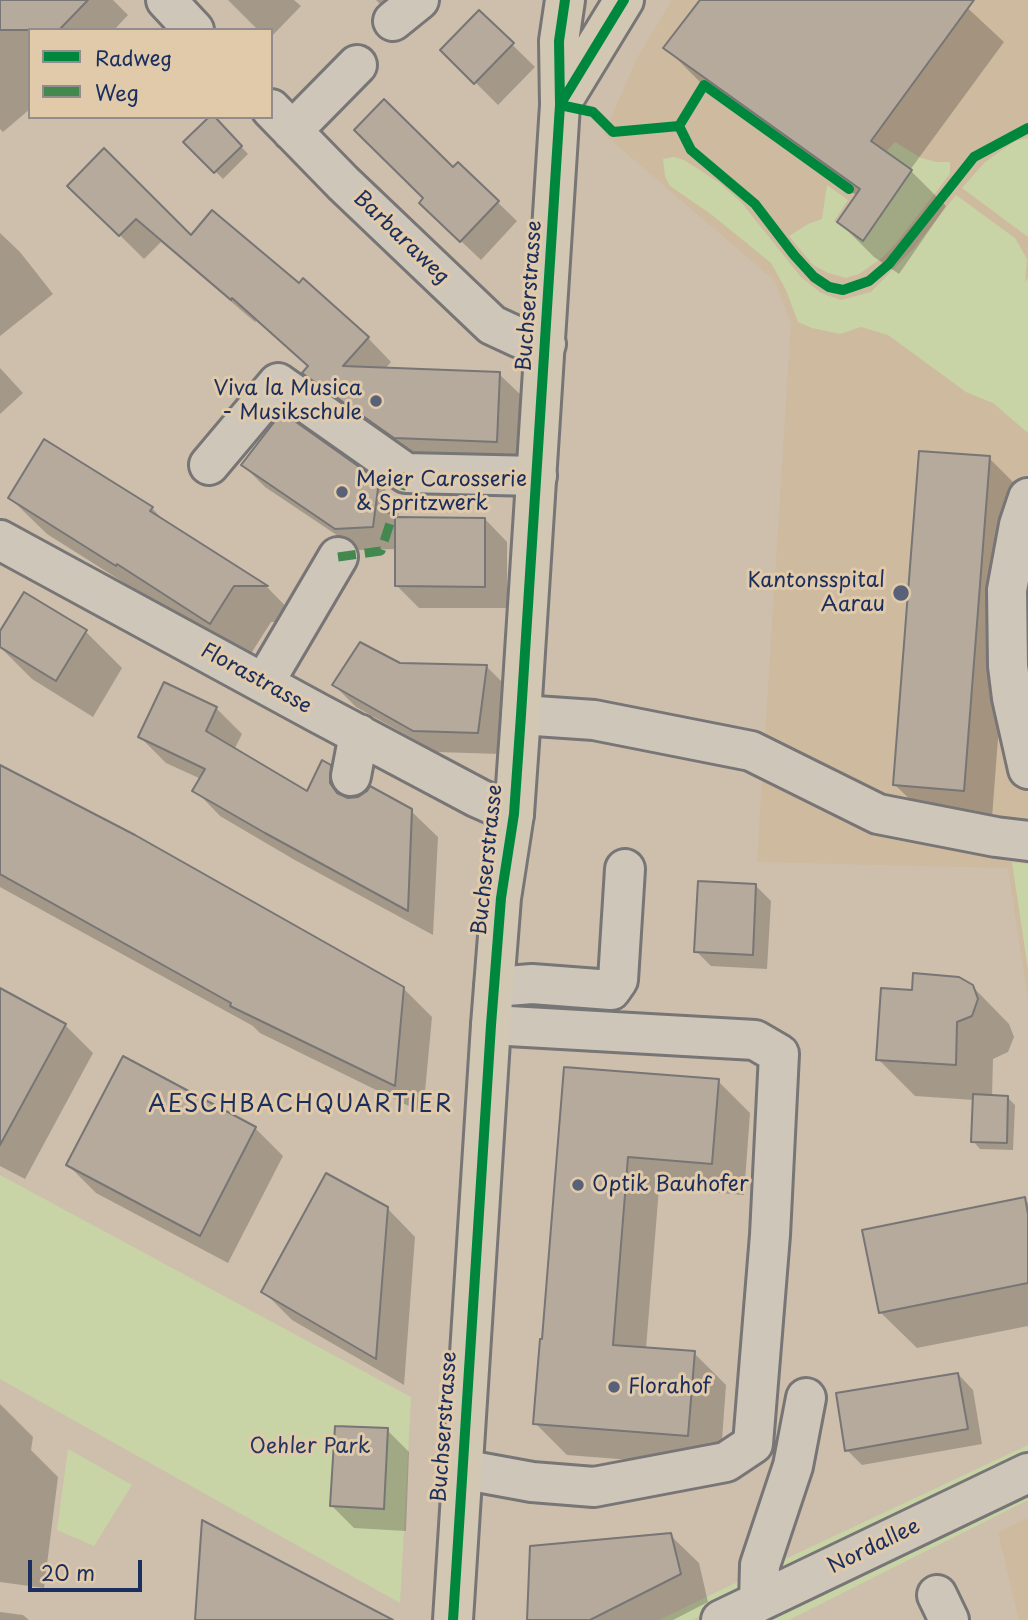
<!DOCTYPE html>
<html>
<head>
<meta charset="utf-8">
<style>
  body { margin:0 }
  #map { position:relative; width:1028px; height:1620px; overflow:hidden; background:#cdbfac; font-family:"Playpen Sans",sans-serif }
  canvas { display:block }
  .legend { position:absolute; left:28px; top:28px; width:245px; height:91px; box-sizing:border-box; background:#e1caaa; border:2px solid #928c8c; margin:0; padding:9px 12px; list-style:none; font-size:21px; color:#1b2f5e }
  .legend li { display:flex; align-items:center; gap:14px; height:35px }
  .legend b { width:35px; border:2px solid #928c8c }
  .scale { position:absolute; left:28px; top:1560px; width:114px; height:32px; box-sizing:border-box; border:4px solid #1b2f5e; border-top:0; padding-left:9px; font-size:21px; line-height:24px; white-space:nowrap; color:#1b2f5e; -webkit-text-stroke:5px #e1caaa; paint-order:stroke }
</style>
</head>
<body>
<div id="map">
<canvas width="1028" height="1620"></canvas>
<ul class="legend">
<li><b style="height:9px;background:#00873e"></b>Radweg</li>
<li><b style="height:9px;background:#43894f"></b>Weg</li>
</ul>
<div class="scale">20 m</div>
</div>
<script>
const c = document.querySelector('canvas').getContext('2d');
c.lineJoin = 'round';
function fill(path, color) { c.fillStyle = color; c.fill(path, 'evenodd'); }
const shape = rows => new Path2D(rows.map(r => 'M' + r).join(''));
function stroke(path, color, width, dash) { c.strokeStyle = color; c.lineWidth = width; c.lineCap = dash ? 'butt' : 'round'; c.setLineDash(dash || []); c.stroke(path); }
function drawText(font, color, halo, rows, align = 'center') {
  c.font = font + ' "Playpen Sans",sans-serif'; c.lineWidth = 6; c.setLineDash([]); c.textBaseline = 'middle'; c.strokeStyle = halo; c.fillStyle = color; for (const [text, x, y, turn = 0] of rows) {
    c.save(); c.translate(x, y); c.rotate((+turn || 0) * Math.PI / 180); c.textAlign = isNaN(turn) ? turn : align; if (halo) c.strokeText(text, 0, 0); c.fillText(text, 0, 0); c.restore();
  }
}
fill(shape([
  [672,0,1028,0,1028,1000,1008,868,757,862,791,323,775,281,604,134,637,58],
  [1028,1518,1028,1620,1019,1620,998,1532]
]), '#ceba9f');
fill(shape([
  [1028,138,1028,237,962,188,985,162,1015,141],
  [895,142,921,158,937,162,950,162,950,174,896,243,882,258,859,274,846,278,828,273,813,265,789,236,808,224,822,219,827,185,848,200,834,221,863,240,912,170,886,152],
  [674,157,684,160,720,183,741,202,801,277,821,293,841,300,871,292,914,248,956,195,1015,238,1027,259,1025,283,1028,277,1028,433,993,403,966,392,888,335,861,327,840,334,812,328,798,322,786,290,771,263,712,215,670,186,665,176,663,159],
  [1012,862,1028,864,1028,970],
  [0,1175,411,1397,400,1603,0,1379],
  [1028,1445,1028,1461,768,1585,766,1568],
  [68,1449,132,1485,94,1546,57,1530],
  [1028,1485,1028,1500,789,1620,750,1620],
  [750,1576,751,1591,692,1620,659,1620]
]), '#c8d4a5');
fill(shape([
  [15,0,113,0,128,15,114,30,30,30,30,109,3,132,0,129,0,15],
  [228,0,294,0,301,6,271,37,271,30,258,30],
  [376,0,432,0,403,27],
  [702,0,959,0,1004,42,910,170,946,206,899,274,874,257,839,222,857,196,700,82,666,48],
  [479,12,535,67,498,105,443,50],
  [213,117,248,154,223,179,186,142],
  [458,164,517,221,481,260,441,222,453,170],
  [70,186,299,285,368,338,391,362,385,369,499,374,523,397,521,465,419,461,328,397,305,373,309,367,257,320,255,322,161,242,144,259],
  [0,233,20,252,53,294,0,336],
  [0,368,23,393,0,414],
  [989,458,1017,486,992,818,923,812,894,784],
  [243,465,378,482,400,505,398,519,485,519,507,542,507,608,419,608,397,586,397,549,359,550,265,487],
  [10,498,152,508,168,525,267,587,301,622,271,622,247,660,154,599,153,601,47,534],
  [86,632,122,668,93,717,32,679,0,647,0,634],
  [399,665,487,667,509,689,500,754,437,752,356,707,334,685],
  [216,708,242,734,234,750,308,794,330,766,356,793,356,800,411,811,438,837,433,935,293,859,220,816,195,790,201,779,166,763,140,737],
  [0,765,134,837,403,988,432,1017,423,1113,260,1033,253,1026,0,887],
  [756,886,771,901,767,969,711,966,696,951],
  [972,986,1009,1024,1014,1037,1008,1052,993,1059,992,1097,1007,1097,1015,1105,1013,1150,980,1149,973,1141,974,1100,915,1096,878,1059,914,992],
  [0,990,65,1025,93,1053,25,1179,0,1166],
  [565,1068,718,1081,750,1113,744,1195,659,1188,646,1349,694,1353,726,1385,720,1467,567,1455,535,1423,544,1341],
  [255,1128,283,1156,228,1263,96,1193,68,1165],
  [1024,1199,1028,1203,1028,1326,917,1348,880,1312],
  [387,1208,415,1237,404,1385,292,1320,264,1292],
  [958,1374,973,1390,982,1444,862,1465,847,1450],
  [0,1404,33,1437,31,1450,58,1477,44,1588,0,1582],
  [387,1430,409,1452,406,1531,354,1528,332,1506],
  [670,1535,699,1563,708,1602,673,1620,532,1620],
  [0,1612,23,1615,29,1620,0,1620]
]), '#0003');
const building = shape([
  [0,0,88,0,59,30,0,30,0,0],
  [700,0,974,0,871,141,912,170,863,241,837,222,860,189,663,48,700,0],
  [479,10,514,43,474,84,440,50,479,10],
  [384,99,453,167,458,162,499,201,460,242,419,203,423,198,354,130,384,99],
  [209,117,215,117,242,146,214,173,183,142,209,117],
  [104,148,191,235,212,210,299,283,303,278,369,337,343,366,500,372,497,442,394,438,302,373,308,366,232,298,231,300,136,219,119,236,67,186,104,148],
  [282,412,379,481,373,527,335,529,241,465,282,412],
  [44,439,153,507,150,511,268,586,234,586,210,624,117,564,116,566,8,498,44,439],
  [919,451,990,456,964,791,893,785,919,451],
  [395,517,485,518,485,587,395,586,395,517],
  [24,592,87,630,56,681,0,647,0,631,24,592],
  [360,642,400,663,487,665,478,733,413,731,332,685,360,642],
  [164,682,217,707,206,731,307,791,322,760,331,765,330,783,337,793,348,798,358,797,367,791,370,786,412,809,408,911,265,833,192,791,205,769,138,737,164,682],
  [0,765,135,835,404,987,395,1086,230,1006,231,1003,0,874,0,765],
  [698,881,756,884,753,955,694,952,698,881],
  [913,973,959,977,973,985,978,999,972,1016,957,1022,956,1065,876,1060,881,988,912,990,913,973],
  [0,988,66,1024,0,1145,0,988],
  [123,1056,256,1127,200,1236,66,1165,123,1056],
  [564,1067,719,1079,712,1164,628,1157,613,1345,695,1351,688,1436,533,1424,540,1339,542,1339,564,1067],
  [973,1094,1008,1096,1007,1143,971,1142,973,1094],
  [326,1173,388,1207,376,1359,261,1292,326,1173],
  [1025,1197,1028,1214,1028,1283,879,1313,862,1230,1025,1197],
  [958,1373,968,1429,845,1451,836,1393,958,1373],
  [335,1426,388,1428,384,1509,330,1506,335,1426],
  [202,1520,393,1620,195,1620,202,1520],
  [671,1533,681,1574,590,1620,527,1620,530,1546,671,1533]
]);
fill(building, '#b5aa9c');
stroke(building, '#777575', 2);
const minor = shape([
  [166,0,194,30],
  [393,21,419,0],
  [271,109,343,183,492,325,520,338,546,344],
  [292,131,357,65],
  [209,465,278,383,406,473,537,476],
  [1028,498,1019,525,1007,590,1008,666,1012,698,1028,769],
  [0,540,318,713,478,798,514,814],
  [264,683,338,557],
  [521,715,594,720,751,751,878,814,996,837,1028,841],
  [351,776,359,734],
  [494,987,532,984,611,990,618,980,625,869],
  [461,1469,532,1482,594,1487,726,1462,753,1444,770,1235,779,1054,755,1040,491,1025],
  [937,1595,949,1620],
  [759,1602,760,1565,793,1466,806,1398],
  [721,1620,1028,1473]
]);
const major = shape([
  [560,105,624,0],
  [453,1620,491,1025,501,898,514,814,521,715,560,105,559,41,565,0]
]);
stroke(minor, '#777575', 44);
stroke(major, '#777575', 44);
stroke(minor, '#cfc6ba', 38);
stroke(major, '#d1c7b3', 38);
stroke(shape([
  [338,557,381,551,406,473]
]), '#43894f', 9, [18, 9]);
stroke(shape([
  [560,105,593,112,613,132,679,126,691,150,755,204,794,255,814,277,829,287,843,290,869,281,889,264,974,157,1028,128],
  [560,105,624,0],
  [679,126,704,85,849,189],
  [453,1620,491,1025,501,898,514,814,521,715,560,105,559,41,565,0]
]), '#00873e', 10);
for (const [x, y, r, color] of [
  [376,401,7,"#596179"],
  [342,492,7,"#596179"],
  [901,593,9,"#596179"],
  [578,1185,7,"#596179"],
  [614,1387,7,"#596179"]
]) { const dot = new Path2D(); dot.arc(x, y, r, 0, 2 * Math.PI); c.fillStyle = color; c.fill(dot); stroke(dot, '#e1caaa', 2.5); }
drawText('21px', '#1b2f5e', '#e1caaa', [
  ["Barbaraweg",401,238,44],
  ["Buchserstrasse",530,296,-86],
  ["Florastrasse",256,679,29],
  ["Buchserstrasse",488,860,-84],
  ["Buchserstrasse",445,1427,-86],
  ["Nordallee",874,1547,-26]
]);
drawText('21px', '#1b2f5e', '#e1caaa', [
  ["Viva la Musica",362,389,"right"],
  ["- Musikschule",362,413,"right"],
  ["Meier Carosserie",356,480],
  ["& Spritzwerk",356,504],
  ["Kantonsspital",885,581,"right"],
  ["Aarau",885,605,"right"],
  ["Optik Bauhofer",592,1185],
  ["Florahof",628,1387]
], 'left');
drawText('21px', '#233861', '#e1caaa', [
  ["Oehler Park",310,1447]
]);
c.letterSpacing = '2px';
drawText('23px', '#1b2f5e', '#e1caaa', [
  ["AESCHBACHQUARTIER",301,1106]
]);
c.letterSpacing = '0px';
</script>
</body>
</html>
